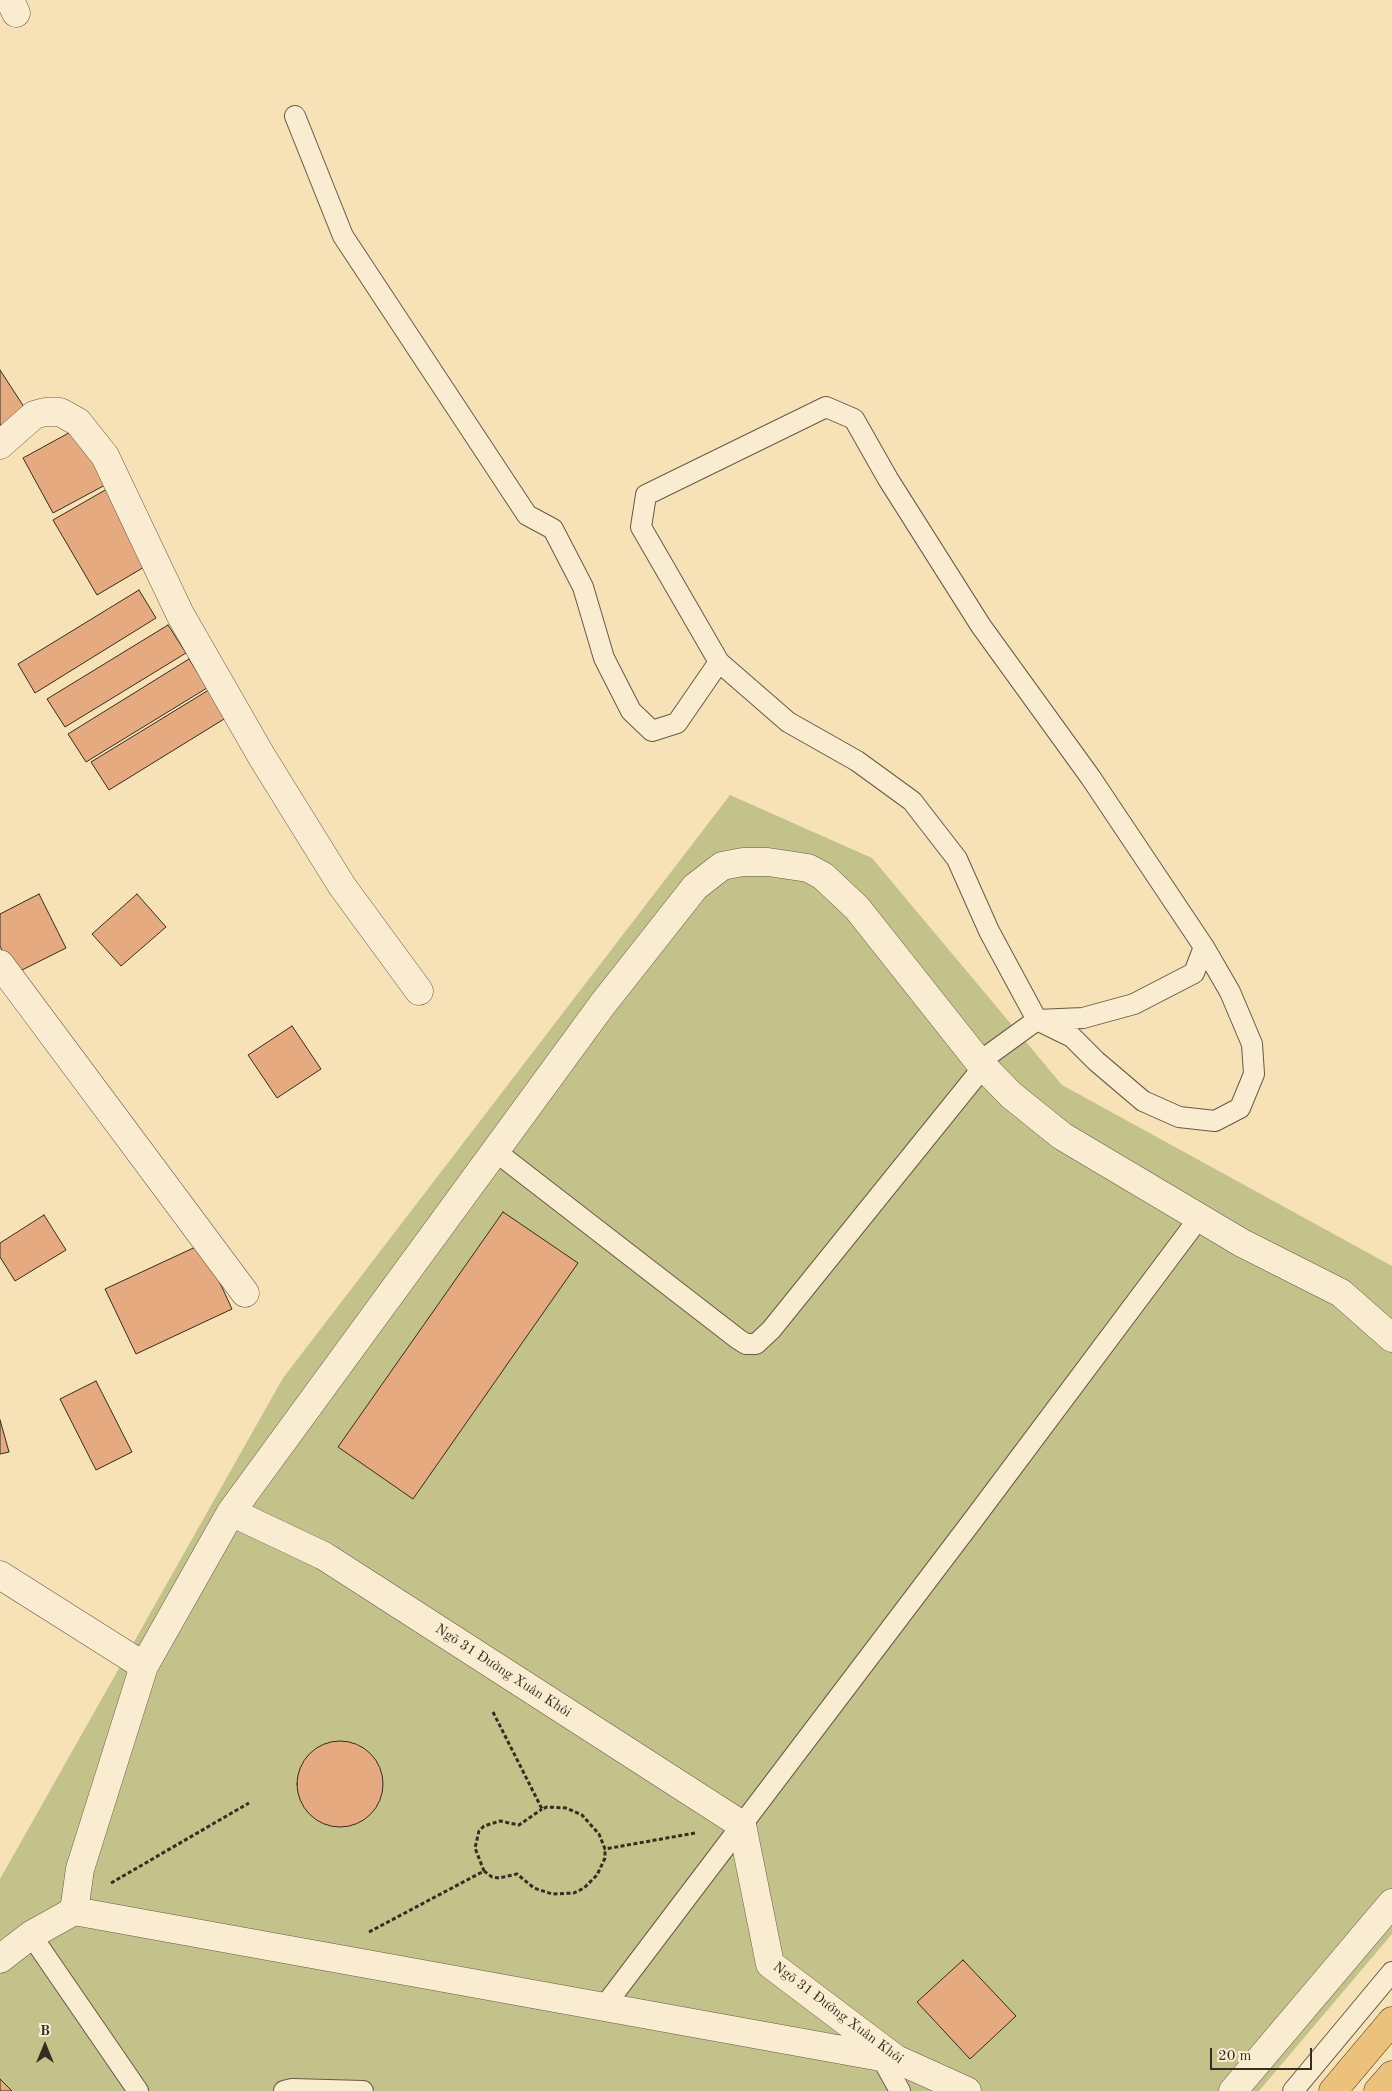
<!DOCTYPE html>
<html>
<head>
<meta charset="utf-8">
<style>
  body { margin:0 }
  #map { position:relative; width:1392px; height:2091px; overflow:hidden; background:#f7e2b8; font-family:"Old Standard TT",serif }
  canvas { display:block }
  .north { position:absolute; left:20px; top:2021px; width:50px; height:50px; -webkit-text-stroke:4px #faecd1; paint-order:stroke; rotate:0deg; font-size:14px; font-weight:700; line-height:20px; text-align:center; color:#362c20 }
  .north::after { content:''; display:block; margin:auto; width:18px; height:22px; background:#362c20; clip-path:polygon(50% 0,100% 100%,50% 72%,0 100%) }
  .scale { position:absolute; left:1210px; top:2048px; width:102px; height:22px; box-sizing:border-box; border:2px solid #362c20; border-top:0; padding-left:6px; font-size:15px; line-height:18px; white-space:nowrap; color:#362c20; -webkit-text-stroke:4px #faecd1; paint-order:stroke }
</style>
</head>
<body>
<div id="map">
<canvas width="1392" height="2091"></canvas>
<div class="north">B</div>
<div class="scale">20 m</div>
</div>
<script>
const c = document.querySelector('canvas').getContext('2d');
c.lineJoin = 'round';
function fill(path, color) { c.fillStyle = color; c.fill(path, 'evenodd'); }
const shape = rows => new Path2D(rows.map(r => 'M' + r).join(''));
function stroke(path, color, width, dash) { c.strokeStyle = color; c.lineWidth = width; c.lineCap = dash ? 'butt' : 'round'; c.setLineDash(dash || []); c.stroke(path); }
function drawText(font, color, halo, rows, align = 'center') {
  c.font = font + ' "Old Standard TT",serif'; c.lineWidth = 4.5; c.setLineDash([]); c.textBaseline = 'middle'; c.strokeStyle = halo; c.fillStyle = color; for (const [text, x, y, turn = 0] of rows) {
    c.save(); c.translate(x, y); c.rotate((+turn || 0) * Math.PI / 180); c.textAlign = isNaN(turn) ? turn : align; if (halo) c.strokeText(text, 0, 0); c.fillText(text, 0, 0); c.restore();
  }
}
fill(shape([
  [730,795,872,858,1062,1085,1392,1266,1392,1934,1259,2091,0,2091,0,1879,283,1378]
]), '#c3c28a');
const building = shape([
  [0,370,28,413,3,429,0,424,0,370],
  [76,429,107,484,53,513,23,458,76,429],
  [107,489,151,563,97,595,53,520,107,489],
  [139,590,156,618,35,693,18,664,139,590],
  [168,625,186,653,65,727,47,699,168,625],
  [189,659,207,688,86,762,68,734,189,659],
  [212,688,229,716,109,790,91,762,212,688],
  [39,894,66,948,14,974,0,946,0,914,39,894],
  [137,894,166,927,121,966,92,934,137,894],
  [292,1026,321,1069,277,1098,248,1055,292,1026],
  [503,1212,578,1263,413,1499,338,1447,503,1212],
  [44,1215,66,1250,15,1281,0,1257,0,1243,44,1215],
  [202,1244,232,1309,136,1354,105,1289,202,1244],
  [96,1381,132,1452,96,1470,60,1399,96,1381],
  [0,1420,9,1452,0,1454,0,1420],
  '297 1784a43 43 0 1 1 86 0a43 43 0 1 1-86 0Z',
  [963,1960,1016,2016,970,2059,917,2002,963,1960],
  [0,2079,12,2091,0,2091,0,2079]
]);
fill(building, '#e5aa7f');
stroke(building, '#362c20', 1);
const service = shape([
  [295,116,343,236,527,515,553,529,583,587,604,658,631,711,652,731,677,723,719,662],
  [979,1062,1037,1020,1083,1018,1134,1004,1194,973,1204,947,1091,778,981,626,888,479,854,419,826,407,646,495,641,527,719,662,788,722,857,761,912,801,957,859,989,931,1037,1020,1072,1037,1096,1061,1143,1101,1179,1117,1215,1121,1240,1108,1254,1074,1252,1044,1230,992,1204,947],
  [495,1151,738,1339,746,1344,756,1344,771,1330,984,1066],
  [31,1935,138,2091],
  [603,2008,976,1516,1199,1218],
  [881,2057,900,2091],
  [284,2091,292,2089,363,2091],
  [1293,2091,1392,1972]
]);
const minor = shape([
  [10,0,16,13],
  [0,445,34,415,45,412,60,412,78,422,105,456,180,614,262,757,342,886,419,991],
  [0,964,245,1293],
  [231,1512,602,1005,695,887,722,866,743,862,768,862,808,868,823,876,857,908,979,1062,1011,1095,1062,1136,1242,1243,1341,1293,1392,1338],
  [0,1575,144,1666,231,1512,324,1556,742,1825,770,1964,896,2059,967,2091],
  [74,1911,892,2059],
  [0,1959,31,1935,74,1911,80,1869,144,1666],
  [1233,2091,1392,1903]
]);
const primary = shape([
  [1333,2091,1392,2021]
]);
const motorway = shape([
  [1378,2091,1392,2075]
]);
stroke(service, '#665a46', 22);
stroke(minor, '#665a46', 29);
stroke(primary, '#362c20', 29);
stroke(motorway, '#362c20', 29);
stroke(shape([
  [493,1712,542,1809,547,1807,566,1808,582,1815,599,1834,605,1849,695,1833],
  [484,1871,492,1877,499,1878,517,1874,534,1888,552,1894,574,1893,584,1888,597,1875,605,1858,605,1849],
  [111,1883,249,1803],
  [369,1932,484,1871,475,1848,479,1831,484,1826,500,1821,519,1825,542,1809]
]), '#362c20', 3, [4, 2.5]);
stroke(service, '#faecd1', 20);
stroke(minor, '#faecd1', 28);
stroke(primary, '#ecc17c', 28);
stroke(motorway, '#ecc17c', 28);
drawText('14px', '#362c20', '#faecd1', [
  ["Ngõ 31 Đường Xuân Khôi",503,1671,33],
  ["Ngõ 31 Đường Xuân Khôi",838,2013,37]
]);
</script>
</body>
</html>
